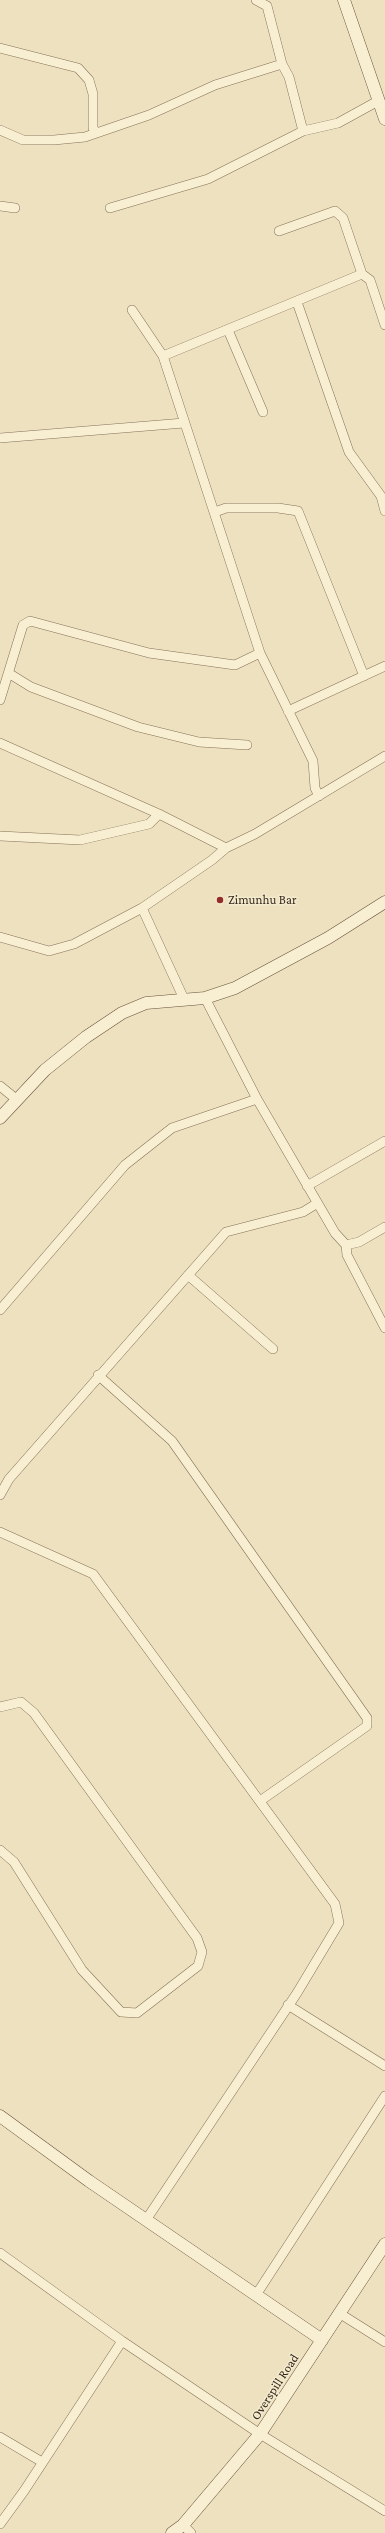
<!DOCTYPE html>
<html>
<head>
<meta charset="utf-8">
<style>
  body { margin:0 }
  canvas { display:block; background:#ede1bf }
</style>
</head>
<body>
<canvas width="385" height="2533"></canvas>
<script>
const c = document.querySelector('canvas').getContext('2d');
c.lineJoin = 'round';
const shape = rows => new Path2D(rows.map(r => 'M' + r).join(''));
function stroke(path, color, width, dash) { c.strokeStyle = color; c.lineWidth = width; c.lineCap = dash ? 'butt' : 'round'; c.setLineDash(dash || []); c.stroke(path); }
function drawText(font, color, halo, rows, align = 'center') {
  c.font = font + ' "Crimson Pro",serif'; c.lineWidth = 3; c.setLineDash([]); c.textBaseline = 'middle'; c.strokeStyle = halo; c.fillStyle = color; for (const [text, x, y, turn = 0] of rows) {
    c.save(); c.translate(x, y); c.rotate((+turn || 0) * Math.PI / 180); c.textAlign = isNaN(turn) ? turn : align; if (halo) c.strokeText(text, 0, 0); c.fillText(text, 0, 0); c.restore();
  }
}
const street = shape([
  [256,0,267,6,282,64],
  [0,48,78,68,89,80,93,94,93,128,96,133],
  [0,130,23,140,54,140,85,137,149,115,215,85,282,64,289,77,303,131],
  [0,206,15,208],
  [110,208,208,179,303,131,338,123,378,101],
  [279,231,335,211,343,218,362,274,370,280,385,325],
  [297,302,349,452,381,496,385,511],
  [132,310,163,356,260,653,313,761,315,788,319,796],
  [228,330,263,412],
  [163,356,362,274],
  [0,438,184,423],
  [215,512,226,508,278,508,298,511,364,676],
  [10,674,31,687,138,727,199,742,247,745],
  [0,700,23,625,30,621,149,653,235,665,260,653],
  [288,711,385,666],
  [0,743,159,814,226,848],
  [0,836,80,840,149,824,159,814],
  [142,908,184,999],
  [0,937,49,951,74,944,142,908,212,860,226,848,255,834,385,756],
  [205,998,257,1099,335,1233,346,1245,359,1242,385,1227],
  [0,1086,16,1099],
  [307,1186,385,1141],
  [346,1245,347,1255,385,1328],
  [188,1275,273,1349],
  [0,1310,125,1165,172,1128,257,1099],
  [98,1375,172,1441,367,1718,367,1726,260,1801],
  [0,1495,9,1479,226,1232,303,1212,316,1204],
  [0,1532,93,1574,335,1904,339,1923,297,1993,146,2220],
  [0,1707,21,1702,34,1713,197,1938,202,1952,198,1966,137,2013,121,2012,82,1970,14,1862,0,1850],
  [288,2005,385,2066],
  [0,2253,122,2341,260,2434,385,2511],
  [256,2295,385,2096],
  [339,2313,385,2342],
  [0,2437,42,2462],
  [0,2524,24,2491,122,2341],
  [183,2525,191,2533]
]);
const secondary = shape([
  [344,0,385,119],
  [0,1118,45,1070,86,1037,122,1013,146,1003,205,998,235,988,328,938,385,902],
  [0,2116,89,2181,322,2340],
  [172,2533,183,2525,260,2434,385,2244]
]);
stroke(street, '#857258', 10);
stroke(secondary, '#67533b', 13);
stroke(street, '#f8eed2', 9);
stroke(secondary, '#f8eed2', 12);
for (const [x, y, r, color] of [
  [220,900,4,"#932d29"]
]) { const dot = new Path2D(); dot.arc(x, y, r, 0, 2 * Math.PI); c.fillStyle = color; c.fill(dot); stroke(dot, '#f4ebce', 1.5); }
drawText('13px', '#35291c', '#f4ebce', [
  ["Zimunhu Bar",228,900]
], 'left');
drawText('13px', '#35291c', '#f4ebce', [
  ["Overspill Road",275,2387,-57]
]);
</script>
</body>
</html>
